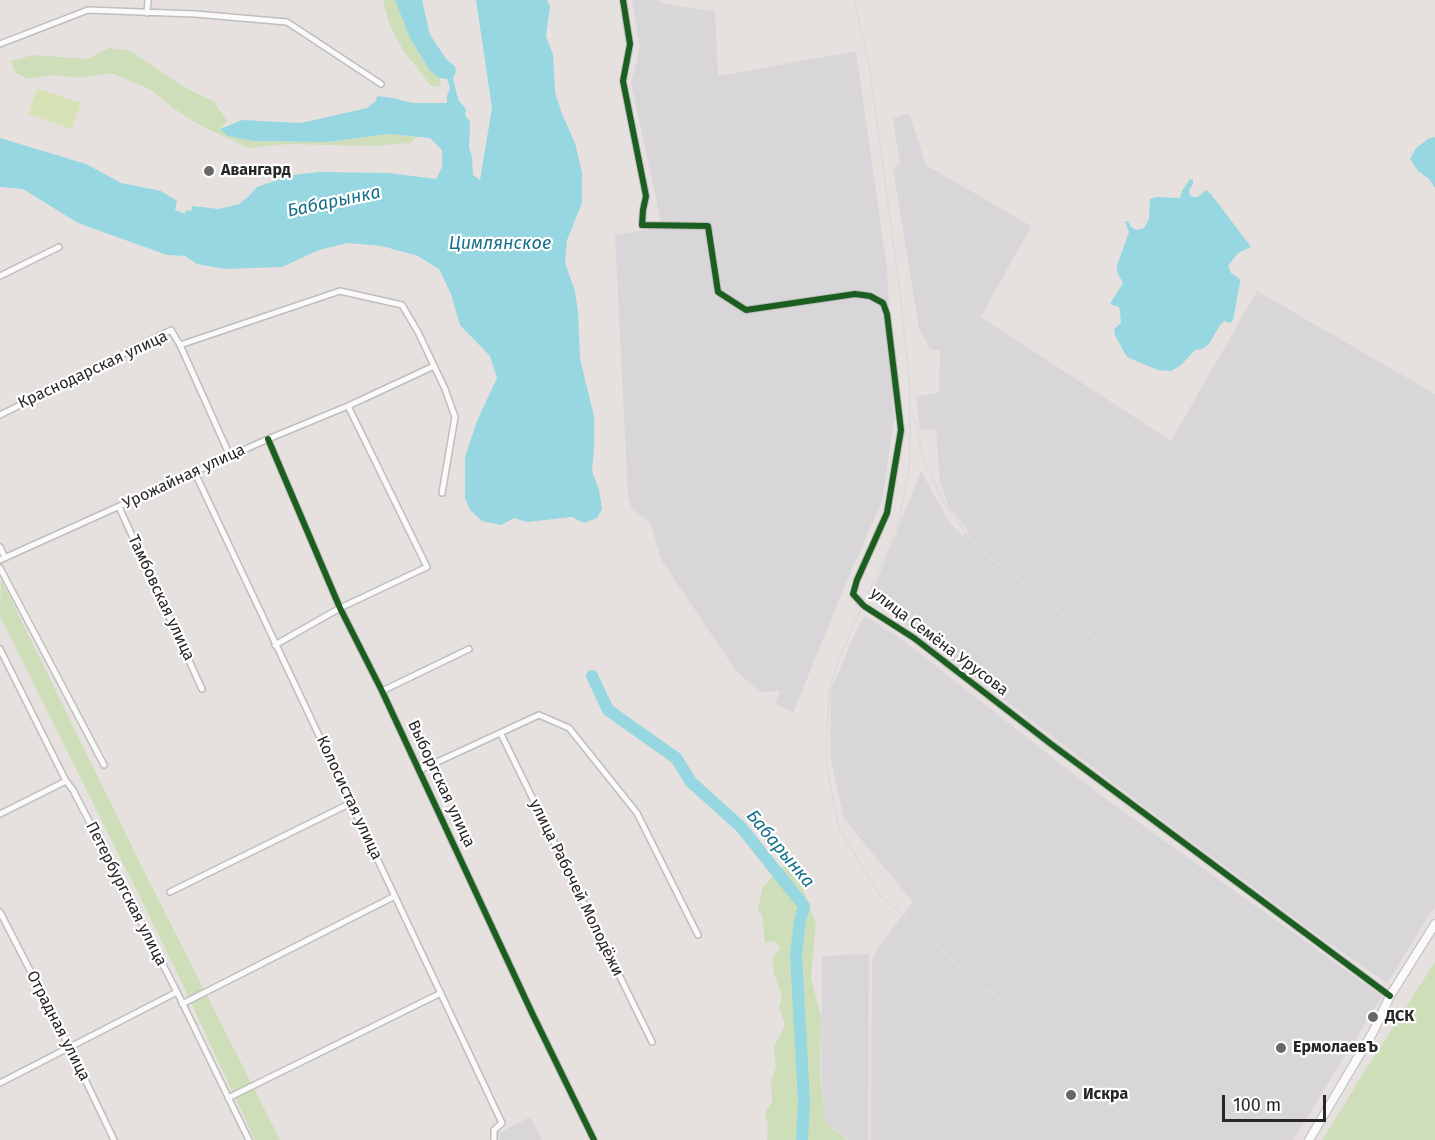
<!DOCTYPE html>
<html>
<head>
<meta charset="utf-8">
<style>
  body { margin:0 }
  #map { position:relative; width:1435px; height:1140px; overflow:hidden; background:#e6e1de; font-family:"Fira Sans",sans-serif }
  canvas { display:block }
  .scale { position:absolute; left:1222px; top:1095px; width:104px; height:27px; box-sizing:border-box; border:3px solid #272727; border-top:0; padding-left:8px; font-size:18px; line-height:21px; white-space:nowrap; color:#272727; -webkit-text-stroke:4px #fff; paint-order:stroke }
</style>
</head>
<body>
<div id="map">
<canvas width="1435" height="1140"></canvas>
<div class="scale">100 m</div>
</div>
<script>
const c = document.querySelector('canvas').getContext('2d');
c.lineJoin = 'round';
function fill(path, color) { c.fillStyle = color; c.fill(path, 'evenodd'); }
const shape = rows => new Path2D(rows.map(r => 'M' + r).join(''));
function stroke(path, color, width, dash) { c.strokeStyle = color; c.lineWidth = width; c.lineCap = dash ? 'butt' : 'round'; c.setLineDash(dash || []); c.stroke(path); }
function drawText(font, color, halo, rows, align = 'center') {
  c.font = font + ' "Fira Sans",sans-serif'; c.lineWidth = 4.5; c.setLineDash([]); c.textBaseline = 'middle'; c.strokeStyle = halo; c.fillStyle = color; for (const [text, x, y, turn = 0] of rows) {
    c.save(); c.translate(x, y); c.rotate((+turn || 0) * Math.PI / 180); c.textAlign = isNaN(turn) ? turn : align; if (halo) c.strokeText(text, 0, 0); c.fillText(text, 0, 0); c.restore();
  }
}
fill(shape([
  [632,0,657,0,663,3,715,12,718,76,856,51,887,269,894,419,882,501,840,597,793,713,775,703,780,691,760,692,736,671,662,561,650,523,632,509,628,496,615,235,662,227,631,83,640,48],
  [909,113,926,165,1031,226,981,317,1171,441,1257,291,1435,394,1435,906,1387,983,1316,934,1141,804,870,598,921,471,949,522,963,536,968,531,949,507,940,482,936,429,920,430,916,397,939,392,940,351,930,349,919,329,893,168,900,164,893,119],
  [864,616,899,637,1103,797,1382,996,1293,1140,871,1140,872,961,877,949,913,902,844,819,830,756,831,690,856,631],
  [869,954,868,1140,849,1140,825,1122,821,1071,822,956],
  [530,1117,542,1140,500,1140,497,1134]
]), '#d9d6d9');
fill(shape([
  [383,0,395,0,410,38,430,71,440,78,441,87,431,86,403,50,390,26],
  [109,48,130,51,184,87,214,102,227,121,220,129,254,141,327,142,389,134,417,137,410,143,374,146,288,144,248,148,198,124,173,108,150,89,111,73,80,78,52,75,28,79,15,72,11,61,33,55,88,59],
  [1,579,144,871,280,1140,255,1140,174,966,0,616],
  [783,866,806,875,802,886,816,924,811,978,821,1016,820,1072,825,1122,847,1140,767,1140,768,1125,765,1112,772,1103,771,1081,776,1067,774,1047,785,1025,779,1007,782,997,774,973,772,958,780,949,775,941,765,943,762,915,758,909,763,887],
  [1435,962,1435,1140,1322,1140,1361,1077]
]), '#cddeb9');
fill(shape([
  [37,88,81,103,72,129,28,114]
]), '#d7e2b6');
fill(shape([
  [395,0,422,0,430,35,447,60,455,66,456,72,453,78,456,91,459,101,466,109,465,115,470,122,469,148,472,157,473,175,480,180,492,108,476,0,547,0,550,6,546,36,553,55,555,92,562,114,575,143,582,173,582,203,567,240,565,263,575,291,578,312,580,359,594,416,594,447,592,471,599,490,602,509,597,518,584,523,572,517,527,522,514,518,501,525,482,521,470,510,465,498,465,457,477,421,497,378,490,356,460,325,451,294,439,269,418,256,382,246,347,243,319,250,282,267,225,269,197,264,185,256,167,255,78,223,23,189,0,187,0,138,86,164,121,183,161,191,177,201,175,210,185,214,186,210,191,211,192,206,219,209,239,204,248,197,257,187,292,175,319,172,389,173,436,179,442,167,442,150,430,138,389,134,327,142,254,141,228,136,220,129,242,120,301,123,367,108,376,101,377,96,393,98,412,103,447,103,447,96,450,88,447,79,440,78,430,71,410,38],
  [1435,137,1435,188,1429,179,1418,171,1410,159,1416,148,1428,139],
  [1190,179,1193,180,1193,184,1189,190,1190,195,1193,197,1198,197,1206,190,1211,194,1251,247,1238,253,1228,266,1231,273,1239,278,1240,282,1233,320,1230,323,1224,321,1220,325,1209,344,1202,349,1195,350,1180,366,1171,371,1158,370,1129,358,1125,354,1115,335,1114,329,1121,323,1120,311,1119,307,1110,304,1123,283,1117,272,1117,265,1129,232,1125,221,1128,221,1131,227,1137,230,1144,228,1149,219,1150,199,1157,197,1180,198,1182,191]
]), '#96d7e2');
stroke(shape([
  [592,676,608,710,676,758,691,782,741,827,804,906,800,921,796,954,804,1102,802,1140]
]), '#96d7e2', 12);
const street = shape([
  [623,0,630,44,623,81,646,196,643,210,642,225,708,226,718,292,746,310,855,294,870,296,883,303,887,314,901,430,887,513,857,580,853,594,864,606,914,638,1051,744,1390,996],
  [147,13,148,0],
  [0,44,88,10,195,14,287,22,381,84],
  [0,276,59,247],
  [180,345,230,456],
  [0,415,171,330,180,345,340,291,402,305,418,332,445,389,455,417,442,493],
  [268,439,340,608,382,691,532,1013,594,1140],
  [195,473,502,1123,494,1130,494,1140],
  [119,507,202,689],
  [0,547,5,558],
  [0,560,268,439,348,406,434,366],
  [0,568,104,765],
  [275,645,340,608,427,567,348,406],
  [0,649,66,781,73,790,177,992,249,1140],
  [382,691,469,649],
  [501,734,652,1042],
  [420,770,539,715,569,728,637,813,698,935],
  [0,814,66,781],
  [170,892,351,803],
  [0,912,70,1048,114,1140],
  [182,1004,395,896],
  [0,1083,177,992],
  [228,1098,441,993]
]);
const secondary = shape([
  [1309,1140,1373,1032,1390,996,1435,924]
]);
stroke(street, '#bfbebf', 8);
stroke(secondary, '#bfbebf', 10);
stroke(street, '#fbfafa', 5);
stroke(secondary, '#fbfafa', 8);
stroke(shape([
  [854,0,869,64,900,292,910,389,910,463,897,531,840,656,829,691,826,764,839,829,879,894,986,990,999,998],
  [916,422,923,460,947,508,978,548,1116,655]
]), '#dcdcdd', 2);
stroke(shape([
  [623,0,630,44,623,81,646,196,643,210,642,225,708,226,718,292,746,310,855,294,870,296,883,303,887,314,901,430,887,513,857,580,853,594,864,606,914,638,1051,744,1390,996],
  [268,439,340,608,382,691,532,1013,594,1140]
]), '#1b5e20', 6);
for (const [x, y, r, color] of [
  [209,171,6,"#6a6867"],
  [1373,1017,6,"#6a6867"],
  [1281,1048,6,"#6a6867"],
  [1071,1095,6,"#6a6867"]
]) { const dot = new Path2D(); dot.arc(x, y, r, 0, 2 * Math.PI); c.fillStyle = color; c.fill(dot); stroke(dot, '#fff', 2); }
drawText('bold 16px', '#272727', '#fff', [
  ["Авангард",221,171],
  ["ДСК",1385,1017],
  ["ЕрмолаевЪ",1293,1048],
  ["Искра",1083,1095]
], 'left');
drawText('16px', '#272727', '#fff', [
  ["Краснодарская улица",93,370,-25],
  ["Урожайная улица",184,477,-25],
  ["Тамбовская улица",161,598,65],
  ["улица Семёна Урусова",939,642,37],
  ["Выборгская улица",441,784,65],
  ["Колосистая улица",349,798,65],
  ["улица Рабочей Молодёжи",576,888,64],
  ["Петербургская улица",126,894,63],
  ["Отрадная улица",58,1026,63]
]);
drawText('italic 18px', '#17708b', '#fff', [
  ["Бабарынка",334,202,-12],
  ["Цимлянское",500,244],
  ["Бабарынка",780,849,50]
]);
</script>
</body>
</html>
